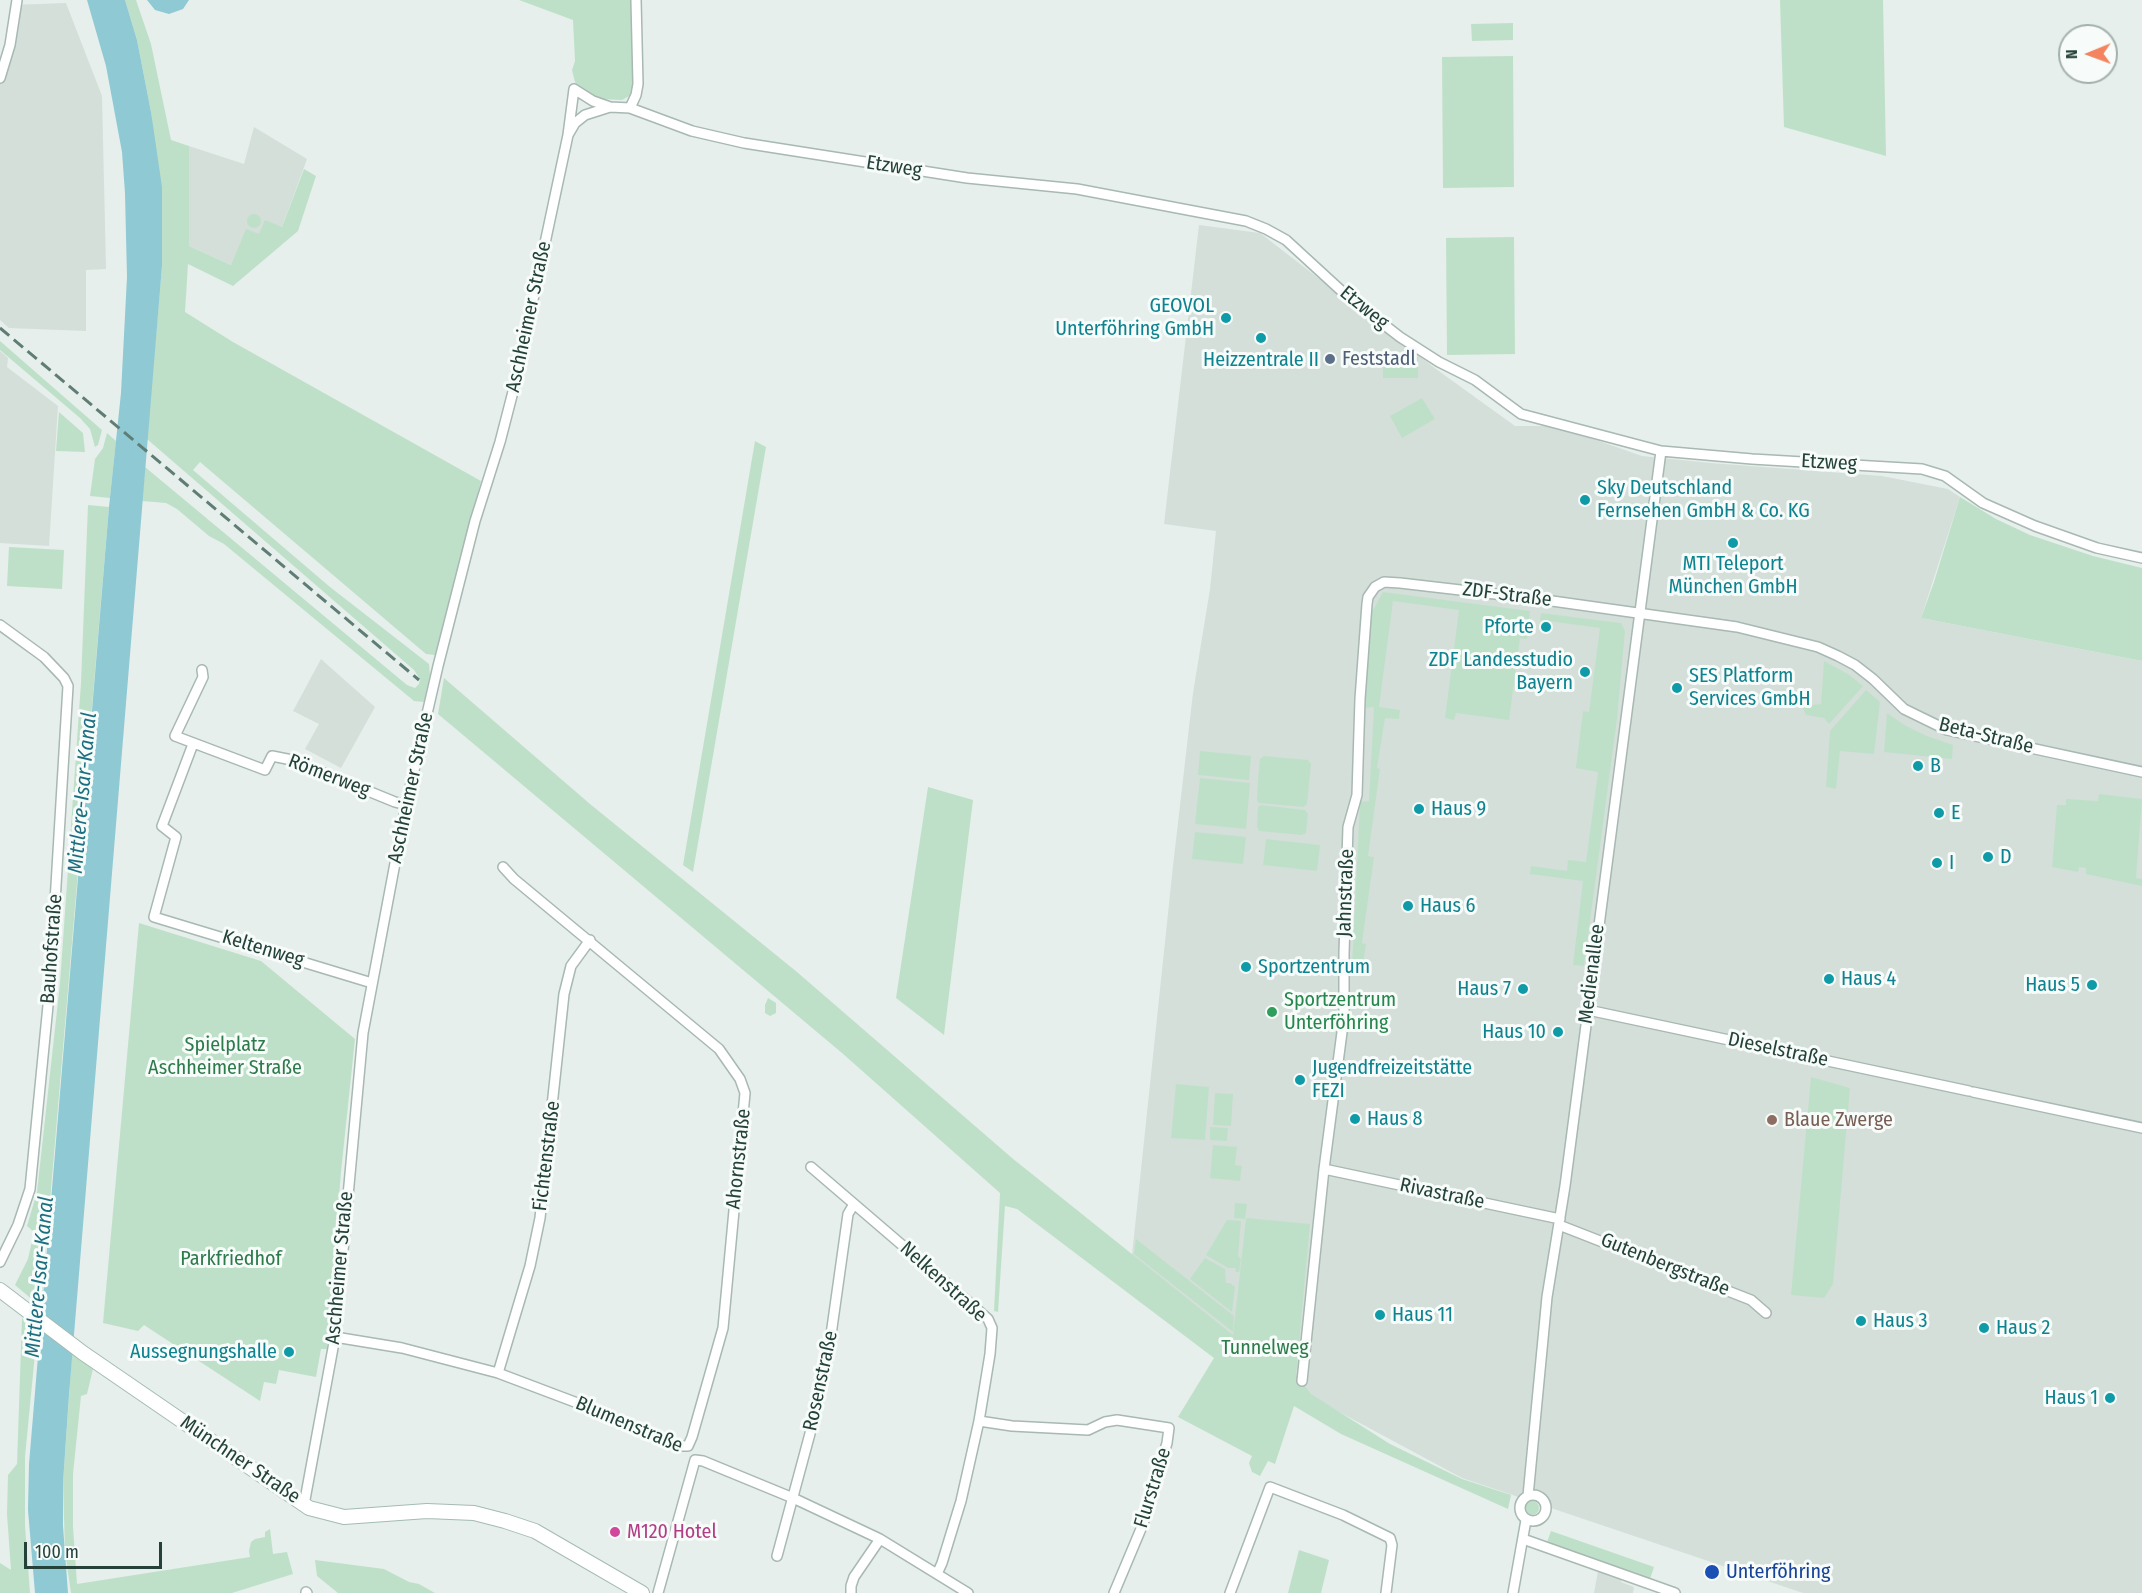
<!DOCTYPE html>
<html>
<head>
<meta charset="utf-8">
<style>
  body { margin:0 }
  #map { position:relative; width:2142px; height:1593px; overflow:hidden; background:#e6efeb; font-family:"Fira Sans Condensed",sans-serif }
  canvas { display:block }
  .north { position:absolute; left:2058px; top:24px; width:60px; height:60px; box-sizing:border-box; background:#f7fbf9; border:2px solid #a3b1ad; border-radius:50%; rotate:269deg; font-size:16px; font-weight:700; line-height:24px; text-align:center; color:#24423a }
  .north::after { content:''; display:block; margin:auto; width:21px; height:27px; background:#f4845f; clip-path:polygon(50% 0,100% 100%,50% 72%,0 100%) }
  .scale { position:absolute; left:24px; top:1542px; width:138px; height:27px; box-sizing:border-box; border:3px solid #24423a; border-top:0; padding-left:8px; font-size:18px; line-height:21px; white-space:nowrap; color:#24423a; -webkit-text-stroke:4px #f7fbf9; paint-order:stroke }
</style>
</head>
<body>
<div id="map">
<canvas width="2142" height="1593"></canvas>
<div class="north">N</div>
<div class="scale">100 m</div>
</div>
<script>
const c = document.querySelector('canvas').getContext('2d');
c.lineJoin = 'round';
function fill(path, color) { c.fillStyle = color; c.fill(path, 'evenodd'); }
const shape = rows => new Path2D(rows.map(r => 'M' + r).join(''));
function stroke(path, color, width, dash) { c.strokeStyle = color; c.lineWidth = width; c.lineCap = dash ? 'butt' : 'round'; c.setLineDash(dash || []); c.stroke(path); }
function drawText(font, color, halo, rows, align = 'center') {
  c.font = font + ' "Fira Sans Condensed",sans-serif'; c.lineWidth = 6; c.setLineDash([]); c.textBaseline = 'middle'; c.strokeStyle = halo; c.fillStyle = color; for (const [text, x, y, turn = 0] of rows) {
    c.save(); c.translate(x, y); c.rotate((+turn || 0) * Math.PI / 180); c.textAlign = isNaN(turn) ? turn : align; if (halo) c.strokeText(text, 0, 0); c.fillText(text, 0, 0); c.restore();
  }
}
fill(shape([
  [66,3,102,96,106,269,86,270,86,331,9,328,0,320,0,65,6,44,11,5],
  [254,127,307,159,282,227,259,234,231,265,189,246,189,146,244,164],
  [1199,225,1260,233,1436,369,1515,426,1548,426,1576,433,1642,456,1711,463,1882,476,1948,489,1960,497,1921,618,2142,661,2142,1593,1803,1593,1462,1478,1304,1393,1132,1255,1173,866,1193,693,1210,589,1216,531,1164,524],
  [0,351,8,358,7,367,58,406,49,546,0,543],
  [321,659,375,707,341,768,305,749,319,724,293,711],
  [1598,1571,1621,1578,1621,1582,1634,1587,1633,1593,1594,1593]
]), '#d4dfda');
fill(shape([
  [125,0,136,0,151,44,171,140,189,146,189,246,231,265,246,229,259,234,265,220,282,227,304,169,316,176,298,231,233,286,188,264,185,312,233,342,481,481,435,655,426,654,200,462,193,470,330,587,429,664,430,675,424,702,414,701,224,544,209,536,177,509,166,503,142,501,145,467,407,685,415,688,419,684,420,679,414,670,147,439,162,266,151,112,137,40],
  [519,0,633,0,635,89,631,95,622,100,600,99,581,90,575,82,572,70,575,61,573,20],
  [1780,0,1883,0,1886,156,1784,127],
  [1513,23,1513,40,1472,41,1471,24],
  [1513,56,1514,187,1443,188,1442,57],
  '247 221a7 7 0 1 1 14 0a7 7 0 1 1-14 0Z',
  [1514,237,1515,354,1447,355,1446,238],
  [0,341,102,430,98,445,95,447,90,429,80,418,0,350],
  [1383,356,1418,357,1418,378,1383,378],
  [1422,398,1435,419,1402,438,1390,416],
  [59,412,83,433,85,452,56,451],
  [107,433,116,441,110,498,90,496,95,459,103,448],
  [755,441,766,447,693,872,683,865],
  [1960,497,1996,519,2030,535,2093,556,2142,568,2142,661,1921,618,1934,582],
  [88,505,109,507,41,1307,15,1285,28,1259,34,1232,27,1226,37,1192,60,983,81,683],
  [9,547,64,550,62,589,7,586],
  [1383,592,1530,611,1527,639,1520,638,1509,720,1456,713,1454,720,1445,718,1459,610,1393,601,1379,707,1400,710,1399,719,1385,718,1377,768,1380,769,1368,856,1374,857,1362,943,1366,944,1362,969,1352,967,1360,802,1369,801,1374,707,1364,708,1368,619],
  [1541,613,1621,623,1625,631,1617,719,1584,966,1573,965,1583,881,1530,874,1531,866,1567,871,1568,860,1586,862,1598,772,1576,768,1583,711,1589,712,1600,628,1540,620],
  [1824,661,1848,674,1863,686,1829,724,1824,718,1806,715,1802,706,1821,704],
  [444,678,590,804,797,972,1012,1158,1233,1335,1246,1218,1310,1224,1296,1375,1311,1394,1390,1444,1462,1479,1511,1495,1508,1509,1341,1434,1294,1406,1275,1464,1268,1461,1260,1476,1252,1472,1249,1463,1252,1456,1178,1417,1214,1358,1017,1209,1005,1206,998,1312,994,1311,1000,1193,842,1053,438,714],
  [1866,690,1880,702,1874,754,1840,751,1836,789,1826,787,1830,731],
  [1887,713,1906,726,1927,736,1953,745,1952,759,1884,752],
  [1200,751,1251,756,1249,780,1198,775],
  [1264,756,1308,760,1311,764,1307,804,1303,807,1259,803,1257,800,1258,779,1260,759],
  [1200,778,1250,783,1246,829,1195,824],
  [928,787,973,800,944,1035,896,998],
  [2099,794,2142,799,2136,878,2142,879,2142,886,2086,874,2086,868,2079,867,2078,872,2052,867,2057,805,2066,805,2066,799,2098,801],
  [1261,805,1305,810,1308,814,1306,833,1302,835,1259,831,1257,826,1258,807],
  [1195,832,1246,837,1243,864,1192,859],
  [1266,839,1320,845,1317,871,1263,865],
  [139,923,261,961,355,1039,341,1172,327,1349,321,1349,316,1377,279,1370,276,1384,264,1382,260,1401,144,1325,138,1331,103,1323],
  [768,998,776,1003,776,1013,770,1016,765,1013,765,1005],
  [1811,1077,1850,1088,1833,1284,1824,1298,1791,1295],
  [1176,1084,1209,1087,1205,1140,1171,1138],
  [1215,1093,1233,1094,1231,1126,1213,1125],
  [1210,1127,1228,1128,1227,1141,1210,1140],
  [1213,1145,1237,1147,1235,1165,1242,1166,1240,1181,1210,1178],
  [1235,1203,1247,1204,1245,1219,1234,1218],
  [1227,1220,1241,1221,1238,1256,1241,1259,1239,1272,1236,1272,1235,1268,1228,1268,1206,1255],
  [1136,1239,1234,1316,1233,1332,1134,1254],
  [1205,1258,1225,1269,1226,1283,1230,1283,1235,1287,1232,1312,1190,1279],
  [22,1318,32,1330,36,1343,25,1457,25,1526,30,1593,0,1593,0,1563,11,1570,7,1514,8,1475,17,1464],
  [72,1354,93,1369,87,1394,81,1396,73,1474,73,1527,77,1584,250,1557,249,1551,251,1542,255,1539,265,1537,265,1532,270,1529,273,1554,287,1552,293,1574,232,1593,71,1593,65,1552,63,1483],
  '1525 1508a7 7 0 1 1 14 0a7 7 0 1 1-14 0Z',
  [1551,1531,1654,1567,1650,1579,1547,1542],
  [1299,1550,1329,1560,1321,1593,1288,1593],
  [315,1560,384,1569,409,1582,419,1584,435,1593,338,1593,317,1576]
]), '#bfe0c8');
fill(shape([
  [87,0,125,0,137,40,151,112,162,187,162,266,69,1395,63,1483,63,1526,68,1593,35,1593,28,1510,29,1464,109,507,121,393,127,277,125,193,122,152,106,66],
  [147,0,189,0,183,9,169,14,155,10]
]), '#8ec9d4');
const minor = shape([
  [0,78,10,45,17,0],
  [630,108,636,95,638,84,636,0],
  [568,135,574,89,593,101,610,107,630,108,692,131,744,143,967,178,1077,189,1246,221,1266,229,1286,240,1347,296,1400,337,1439,362,1475,380,1521,414,1661,451,1752,459,1922,469,1945,476,1983,503,2035,526,2097,548,2142,558],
  [0,625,44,657,64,678,68,686,50,985,30,1189,18,1225,0,1262],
  [202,670,203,677,175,736,265,770,272,756,292,760,395,802,406,805],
  [193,744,162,826,176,837,154,917,372,983],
  [503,867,514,879,719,1049,740,1079,745,1093,723,1328,692,1437,688,1446],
  [1588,1010,1969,1091],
  [1973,1092,2142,1128],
  [811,1167,979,1311,988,1319,992,1328,990,1354,979,1421,961,1501,942,1563,937,1574],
  [1324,1169,1560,1219],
  [1559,1225,1751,1300,1766,1313],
  [335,1337,402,1348,498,1373,580,1404,680,1446,688,1446],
  [498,1373,530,1266,540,1218,564,994,571,966,590,940],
  [1302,1381,1324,1169,1344,1017,1344,953,1348,827,1357,795,1360,699,1367,604,1368,597,1375,587,1384,582,1400,583,1538,599,1737,627,1818,647,1838,656,1855,665,1873,679,1904,709,1947,730,2142,772],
  [979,1421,1012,1426,1088,1430,1105,1422,1117,1420,1169,1428,1167,1443,1143,1524,1114,1593],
  [695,1460,703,1461,793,1498,880,1539,968,1593],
  '1520 1508a13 13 0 1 1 26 0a13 13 0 1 1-26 0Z',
  [1528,1496,1547,1297,1565,1186,1661,451],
  [304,1505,335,1337,363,1033,406,805,438,666,475,521,500,442,515,384,568,135,575,123,585,115,610,107],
  [1523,1539,1675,1593],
  [777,1556,815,1415,829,1349,848,1214,854,1204],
  [306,1592,307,1593],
  [658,1593,695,1460],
  [851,1593,851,1586,854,1577,880,1539],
  [1230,1593,1270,1487,1343,1515,1390,1538,1392,1545,1386,1593],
  [1513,1593,1526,1520]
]);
const secondary = shape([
  [0,1290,83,1353,309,1508,344,1517,427,1511,474,1513,505,1521,535,1531,642,1593]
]);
stroke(minor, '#a8b8b2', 12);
stroke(secondary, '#a4bbb3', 16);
stroke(minor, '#fff', 9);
stroke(secondary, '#fff', 14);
stroke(shape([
  [0,328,419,680]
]), '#5f7d75', 3, [12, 6]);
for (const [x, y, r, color] of [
  [1226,318,6,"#0f9aa8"],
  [1261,338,6,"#0f9aa8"],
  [1330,359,6,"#5c6f8a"],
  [1585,500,6,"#0f9aa8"],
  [1733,543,6,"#0f9aa8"],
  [1546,627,6,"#0f9aa8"],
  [1585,672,6,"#0f9aa8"],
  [1677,688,6,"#0f9aa8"],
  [1918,766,6,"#0f9aa8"],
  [1419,809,6,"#0f9aa8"],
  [1939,813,6,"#0f9aa8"],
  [1988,857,6,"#0f9aa8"],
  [1937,863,6,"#0f9aa8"],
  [1408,906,6,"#0f9aa8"],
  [1246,967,6,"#0f9aa8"],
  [1829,979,6,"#0f9aa8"],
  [2092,985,6,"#0f9aa8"],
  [1523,989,6,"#0f9aa8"],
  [1272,1012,6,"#2e9e5b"],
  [1558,1032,6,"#0f9aa8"],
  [1300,1080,6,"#0f9aa8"],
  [1355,1119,6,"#0f9aa8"],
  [1772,1120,6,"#8d6e63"],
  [1380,1315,6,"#0f9aa8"],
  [1861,1321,6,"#0f9aa8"],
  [1984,1328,6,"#0f9aa8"],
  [289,1352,6,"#0f9aa8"],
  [2110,1398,6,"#0f9aa8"],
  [615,1532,6,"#d1479c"],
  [1712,1572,8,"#1a4fb4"]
]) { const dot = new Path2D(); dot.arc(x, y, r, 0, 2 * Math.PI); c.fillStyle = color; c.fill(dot); stroke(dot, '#f7fbf9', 2); }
drawText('20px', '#24423a', '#f7fbf9', [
  ["Etzweg",894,167,9],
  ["Etzweg",1364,308,39],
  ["Aschheimer Straße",529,317,-78],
  ["Etzweg",1829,463,3],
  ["ZDF-Straße",1507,595,7],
  ["Beta-Straße",1986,736,14],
  ["Römerweg",329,776,21],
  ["Aschheimer Straße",411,788,-78],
  ["Jahnstraße",1346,893,-88],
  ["Bauhofstraße",52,949,-86],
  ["Keltenweg",263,949,17],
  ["Medienallee",1592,974,-83],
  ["Dieselstraße",1778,1050,12],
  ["Fichtenstraße",547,1156,-83],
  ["Ahornstraße",739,1159,-84],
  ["Rivastraße",1442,1194,12],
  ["Gutenbergstraße",1665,1265,22],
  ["Aschheimer Straße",340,1268,-85],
  ["Nelkenstraße",943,1282,42],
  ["Rosenstraße",821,1381,-78],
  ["Blumenstraße",629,1425,23],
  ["Münchner Straße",240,1460,34],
  ["Flurstraße",1153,1488,-73]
]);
drawText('20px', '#0d838f', '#f7fbf9', [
  ["GEOVOL",1214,306,"right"],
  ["Unterföhring GmbH",1214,329,"right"],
  ["Heizzentrale II",1261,360,"center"],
  ["Sky Deutschland",1597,488],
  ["Fernsehen GmbH & Co. KG",1597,511],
  ["MTI Teleport",1733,564,"center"],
  ["München GmbH",1733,587,"center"],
  ["Pforte",1534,627,"right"],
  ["ZDF Landesstudio",1573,660,"right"],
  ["Bayern",1573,683,"right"],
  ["SES Platform",1689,676],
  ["Services GmbH",1689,699],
  ["B",1930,766],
  ["Haus 9",1431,809],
  ["E",1951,813],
  ["D",2000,857],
  ["I",1949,863],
  ["Haus 6",1420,906],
  ["Sportzentrum",1258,967],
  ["Haus 4",1841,979],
  ["Haus 5",2080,985,"right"],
  ["Haus 7",1511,989,"right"],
  ["Haus 10",1546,1032,"right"],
  ["Jugendfreizeitstätte",1312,1068],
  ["FEZI",1312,1091],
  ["Haus 8",1367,1119],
  ["Haus 11",1392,1315],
  ["Haus 3",1873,1321],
  ["Haus 2",1996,1328],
  ["Aussegnungshalle",277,1352,"right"],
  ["Haus 1",2098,1398,"right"]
], 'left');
drawText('20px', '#4e5e75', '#f7fbf9', [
  ["Feststadl",1342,359]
], 'left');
drawText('20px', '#27864d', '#f7fbf9', [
  ["Sportzentrum",1284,1000],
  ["Unterföhring",1284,1023]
], 'left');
drawText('20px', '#2d7a4b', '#f7fbf9', [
  ["Spielplatz",225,1045],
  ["Aschheimer Straße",225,1068],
  ["Parkfriedhof",231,1259],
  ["Tunnelweg",1265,1348]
]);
drawText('20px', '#785e54', '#f7fbf9', [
  ["Blaue Zwerge",1784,1120]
], 'left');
drawText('20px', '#b23c85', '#f7fbf9', [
  ["M120 Hotel",627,1532]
], 'left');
drawText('20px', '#164399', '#f7fbf9', [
  ["Unterföhring",1726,1572]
], 'left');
drawText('italic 21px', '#1c6f80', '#f7fbf9', [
  ["Mittlere-Isar-Kanal",83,793,-85],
  ["Mittlere-Isar-Kanal",40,1277,-85]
]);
</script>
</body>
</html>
